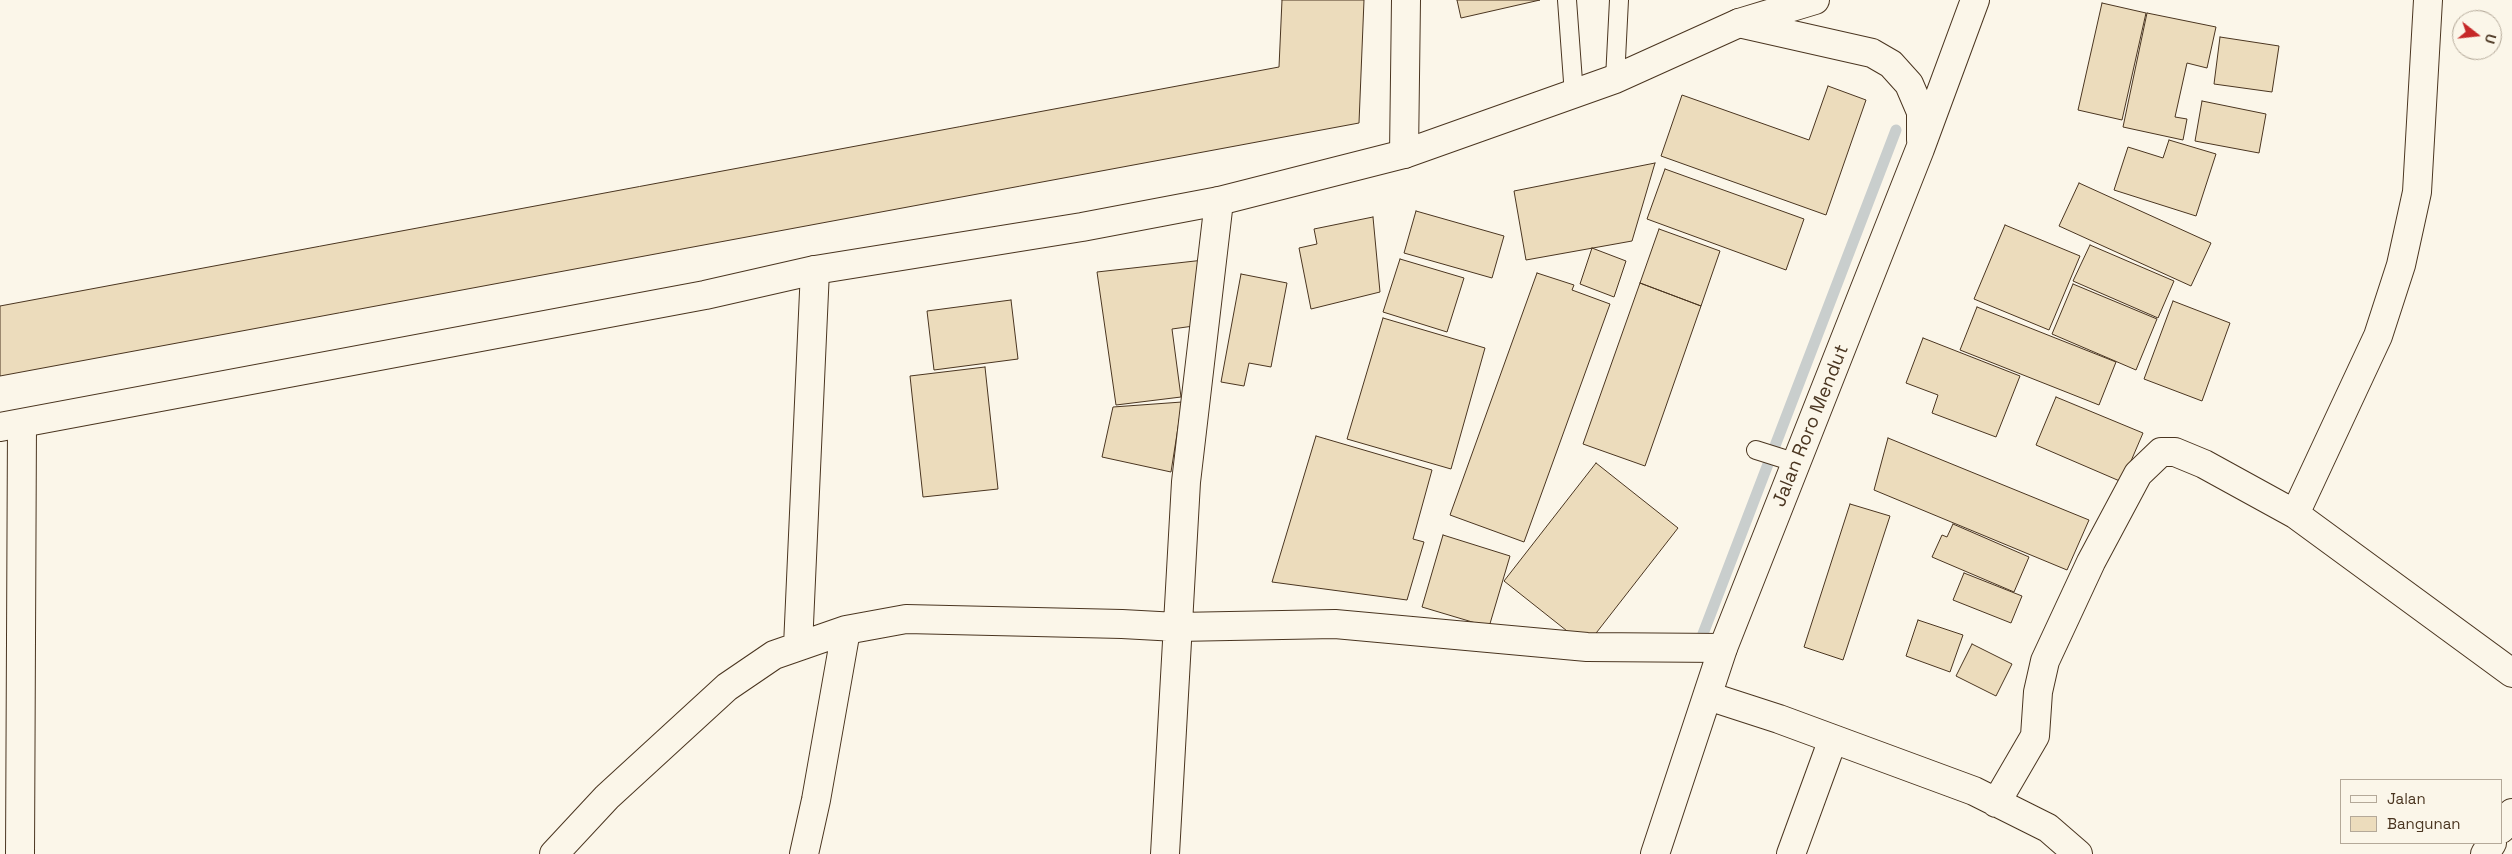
<!DOCTYPE html>
<html>
<head>
<meta charset="utf-8">
<style>
  body { margin:0 }
  #map { position:relative; width:2512px; height:854px; overflow:hidden; background:#fbf6e9; font-family:"Space Grotesk",sans-serif }
  canvas { display:block }
  .legend { position:absolute; left:2340px; top:779px; width:162px; height:65px; box-sizing:border-box; background:#fbf6e9; border:1px solid #b4a999; margin:0; padding:6px 9px; list-style:none; font-size:15px; color:#4a3520 }
  .legend li { display:flex; align-items:center; gap:10px; height:25px }
  .legend b { width:25px; border:1px solid #b4a999 }
  .north { position:absolute; left:2452px; top:10px; width:50px; height:50px; box-sizing:border-box; background:#fbf6e9; border:1px solid #b4a999; border-radius:50%; rotate:106deg; font-size:14px; font-weight:700; line-height:20px; text-align:center; color:#4a3520 }
  .north::after { content:''; display:block; margin:auto; width:18px; height:22px; background:#c62828; clip-path:polygon(50% 0,100% 100%,50% 72%,0 100%) }
</style>
</head>
<body>
<div id="map">
<canvas width="2512" height="854"></canvas>
<ul class="legend">
<li><b style="height:6px;background:#fbf6e9"></b>Jalan</li>
<li><b style="height:14px;background:#ecdcbc"></b>Bangunan</li>
</ul>
<div class="north">U</div>
</div>
<script>
const c = document.querySelector('canvas').getContext('2d');
c.lineJoin = 'round';
const shape = rows => new Path2D(rows.map(r => 'M' + r).join(''));
function stroke(path, color, width, dash) { c.strokeStyle = color; c.lineWidth = width; c.lineCap = dash ? 'butt' : 'round'; c.setLineDash(dash || []); c.stroke(path); }
function fill(path, color) { c.fillStyle = color; c.fill(path, 'evenodd'); }
function drawText(font, color, halo, rows, align = 'center') {
  c.font = font + ' "Space Grotesk",sans-serif'; c.lineWidth = 4; c.setLineDash([]); c.textBaseline = 'middle'; c.strokeStyle = halo; c.fillStyle = color; for (const [text, x, y, turn = 0] of rows) {
    c.save(); c.translate(x, y); c.rotate((+turn || 0) * Math.PI / 180); c.textAlign = isNaN(turn) ? turn : align; if (halo) c.strokeText(text, 0, 0); c.fillText(text, 0, 0); c.restore();
  }
}
stroke(shape([
  [1701,639,1896,130]
]), '#c9cecd', 11);
const building = shape([
  [1282,0,1364,0,1359,123,0,376,0,306,1279,67,1282,0],
  [1457,0,1540,0,1461,18,1457,0],
  [2102,3,2146,13,2122,120,2078,110,2102,3],
  [2147,13,2216,27,2207,68,2187,63,2175,117,2187,119,2183,140,2123,127,2147,13],
  [2220,37,2279,46,2272,92,2214,84,2220,37],
  [1828,86,1866,100,1826,215,1661,156,1682,95,1809,140,1828,86],
  [2202,101,2266,114,2259,153,2195,141,2202,101],
  [2169,140,2216,154,2196,216,2114,190,2128,147,2163,158,2169,140],
  [1655,163,1632,241,1526,260,1514,191,1655,163],
  [1665,169,1804,219,1786,270,1647,219,1665,169],
  [2079,183,2211,243,2191,286,2059,226,2079,183],
  [1416,211,1504,236,1492,278,1404,253,1416,211],
  [1373,217,1380,292,1311,309,1299,248,1317,244,1314,229,1373,217],
  [2005,225,2080,256,2049,330,1974,299,2005,225],
  [1659,229,1720,251,1701,306,1640,283,1659,229],
  [2090,245,2174,281,2158,318,2073,281,2090,245],
  [1592,248,1626,261,1614,297,1580,284,1592,248],
  [1400,259,1464,278,1447,332,1383,312,1400,259],
  [1204,260,1201,325,1172,329,1181,397,1116,405,1097,272,1204,260],
  [1537,273,1574,285,1572,290,1610,304,1524,542,1450,515,1537,273],
  [1241,274,1287,283,1271,367,1249,363,1244,386,1221,382,1241,274],
  [1640,283,1701,306,1645,466,1583,444,1640,283],
  [2073,284,2157,319,2136,370,2052,334,2073,284],
  [1011,300,1018,359,934,370,927,311,1011,300],
  [2173,301,2230,323,2202,401,2144,379,2173,301],
  [1977,307,2116,362,2099,405,1960,350,1977,307],
  [1383,318,1485,348,1451,469,1347,439,1383,318],
  [1923,338,2020,376,1996,437,1932,413,1938,395,1906,383,1923,338],
  [985,367,998,489,923,497,910,376,985,367],
  [2056,397,2143,433,2122,482,2036,445,2056,397],
  [1182,402,1171,472,1102,457,1113,407,1182,402],
  [1316,436,1432,470,1413,539,1424,542,1407,600,1272,582,1316,436],
  [1888,438,2089,520,2067,570,1874,490,1888,438],
  [1596,463,1678,528,1586,646,1504,581,1596,463],
  [1850,504,1890,516,1843,660,1804,647,1850,504],
  [1953,524,2029,557,2014,592,1932,557,1942,535,1947,537,1953,524],
  [1443,535,1510,556,1489,627,1422,607,1443,535],
  [1964,573,2022,596,2011,623,1953,600,1964,573],
  [1918,620,1963,635,1950,672,1906,656,1918,620],
  [1972,644,2012,664,1996,696,1956,676,1972,644]
]);
fill(building, '#ecdcbc');
stroke(building, '#4a3520', 1);
const service = shape([
  [1567,0,1574,95],
  [1615,79,1619,0],
  [1756,450,1797,463]
]);
const minor = shape([
  [2295,514,2378,336,2401,265,2417,192,2428,0],
  [798,646,815,270],
  [1708,696,1779,719,1974,791,2048,828,2078,854],
  [1996,803,2035,736,2038,692,2045,661,2091,562,2138,474,2161,452,2175,452,2204,464,2295,514,2512,673],
  [2501,829,2512,813],
  [20,854,22,424],
  [554,854,607,797,727,687,774,655,846,630,906,619,1122,624,1177,627,1335,624,1587,647,1723,648],
  [804,854,816,800,846,630],
  [1165,854,1186,482,1219,201],
  [1791,854,1833,739],
  [2485,854,2492,843]
]);
const tertiary = shape([
  [1404,154,1406,0]
]);
const secondary = shape([
  [0,427,705,295,815,270,1082,227,1219,201,1404,154,1615,79,1739,23,1815,0]
]);
const primary = shape([
  [1739,23,1872,53,1891,64,1909,84,1921,112,1921,140],
  [1655,854,1723,648,1920,149,1975,0]
]);
stroke(service, '#4a3520', 20);
stroke(minor, '#4a3520', 30);
stroke(tertiary, '#4a3520', 30);
stroke(secondary, '#4a3520', 30);
stroke(primary, '#4a3520', 30);
stroke(service, '#fbf6e9', 18);
stroke(minor, '#fbf6e9', 28);
stroke(tertiary, '#fbf6e9', 28);
stroke(secondary, '#fbf6e9', 28);
stroke(primary, '#fbf6e9', 28);
drawText('19px', '#4a3520', '#fbf6e9', [
  ["Jalan Roro Mendut",1811,426,-68]
]);
</script>
</body>
</html>
